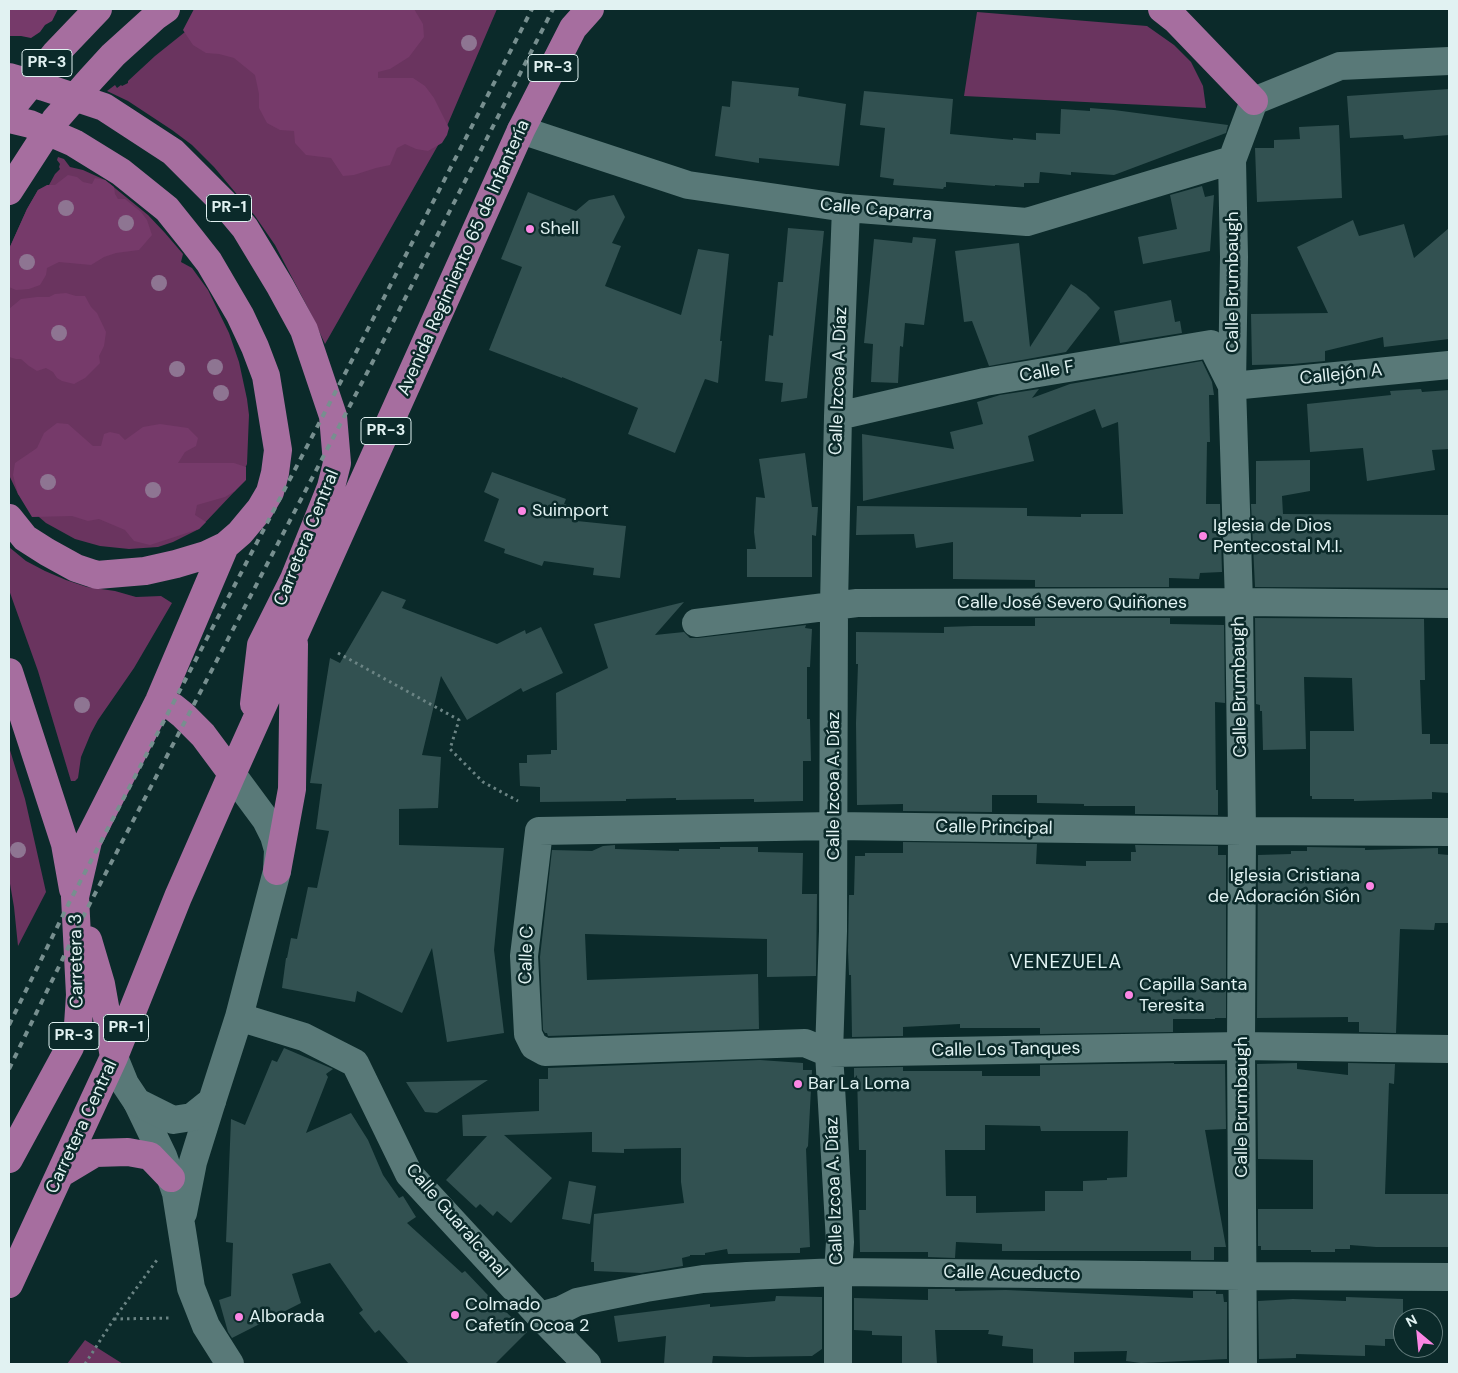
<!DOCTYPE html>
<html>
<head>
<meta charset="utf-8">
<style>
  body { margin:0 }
  #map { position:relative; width:1458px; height:1373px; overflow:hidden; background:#0b2a2a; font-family:"DM Sans",sans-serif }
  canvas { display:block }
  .frame { position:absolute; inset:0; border:10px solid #e1f2f2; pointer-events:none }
  .north { position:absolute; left:1393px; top:1308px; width:50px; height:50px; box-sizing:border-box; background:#0b2a2a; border:1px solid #617a7a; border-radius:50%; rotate:332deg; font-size:14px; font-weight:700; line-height:20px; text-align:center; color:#e1f2f2 }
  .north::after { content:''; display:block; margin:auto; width:18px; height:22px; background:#fc86e4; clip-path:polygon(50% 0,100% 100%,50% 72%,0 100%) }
</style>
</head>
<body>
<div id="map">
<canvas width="1458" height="1373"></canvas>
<div class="frame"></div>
<div class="north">N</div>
</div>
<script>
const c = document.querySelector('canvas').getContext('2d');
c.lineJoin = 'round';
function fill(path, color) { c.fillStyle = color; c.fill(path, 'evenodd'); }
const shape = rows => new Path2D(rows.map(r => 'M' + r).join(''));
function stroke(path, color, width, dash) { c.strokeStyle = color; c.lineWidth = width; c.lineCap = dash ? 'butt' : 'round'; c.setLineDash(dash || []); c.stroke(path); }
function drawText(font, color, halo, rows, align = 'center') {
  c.font = font + ' "DM Sans",sans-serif'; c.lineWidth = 5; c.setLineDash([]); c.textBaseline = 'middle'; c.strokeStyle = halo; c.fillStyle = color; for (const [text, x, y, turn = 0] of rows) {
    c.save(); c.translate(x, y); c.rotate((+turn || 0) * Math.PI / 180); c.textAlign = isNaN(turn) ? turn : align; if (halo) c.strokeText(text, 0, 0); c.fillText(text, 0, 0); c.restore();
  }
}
fill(shape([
  [217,9,497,9,441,140,325,344,310,312,275,245,255,216,214,167,192,145,172,130,128,101,107,91,115,85,117,88,121,85,122,86,128,83,128,81,155,56,185,32],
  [977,12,1147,26,1174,45,1191,62,1203,86,1206,108,964,96],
  [58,157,64,159,70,167,83,170,105,180,148,215,165,233,183,254,181,262,192,268,208,290,229,333,239,362,247,399,249,415,247,464,235,491,199,529,173,542,158,547,129,549,100,546,75,539,46,523,39,517,18,494,9,475,9,249,27,209,38,190,49,185,55,174,60,169,59,167,60,164,57,160],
  [9,547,26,561,45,571,66,580,87,587,115,591,136,597,161,596,172,603,134,668,98,720,91,733,81,757,78,778,75,781,71,781,38,671,9,590],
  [9,747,25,799,46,892,18,946,14,907,9,878],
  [85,1340,123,1364,67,1364]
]), '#6a345f');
fill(shape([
  [9,9,58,9,52,21,45,25,40,32,31,38,21,36,9,36],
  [194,9,414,9,423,24,424,37,409,57,390,69,378,72,378,78,413,78,425,86,434,98,449,128,447,135,442,143,428,151,416,149,405,144,397,148,390,165,376,168,354,175,343,176,331,158,306,155,295,143,294,131,280,130,267,123,259,108,259,94,255,75,234,58,219,54,206,53,193,45,183,30],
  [68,175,77,177,83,182,92,184,95,178,105,180,114,187,115,194,118,199,125,199,141,212,147,220,152,235,139,250,116,253,104,257,91,265,59,262,47,268,46,275,40,285,29,289,16,290,9,287,9,249,27,209,38,190,47,185,55,185],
  [66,293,76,296,85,296,91,307,97,313,106,332,104,346,99,356,100,363,85,378,74,384,62,381,57,378,53,372,46,368,37,371,29,366,21,359,16,359,9,357,9,309,21,299,37,297,49,297,55,294],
  [57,423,68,424,93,446,101,446,104,434,110,432,119,434,125,440,143,427,160,424,188,428,198,438,196,446,185,452,178,463,234,463,246,467,246,480,235,491,225,497,197,505,195,515,206,522,199,529,150,545,134,541,125,530,99,519,88,521,72,516,32,517,18,494,13,475,15,463,37,448,44,433]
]), '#763a6a');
fill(shape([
  [732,81,799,88,798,96,846,104,839,166,759,158,759,163,715,156,722,106,730,107],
  [1449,89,1449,135,1404,139,1403,135,1350,138,1347,96],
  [864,91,953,99,950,134,1013,140,1013,138,1036,140,1036,133,1060,134,1061,109,1090,111,1090,108,1114,110,1228,125,1226,133,1114,175,1071,172,1071,175,1040,172,1039,183,1024,183,1024,187,995,185,995,186,946,182,946,187,944,187,943,189,893,185,894,179,880,177,885,128,860,125],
  [1339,125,1342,198,1257,202,1255,148,1274,148,1274,140,1300,139,1299,127],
  [1202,186,1205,197,1214,195,1210,251,1143,264,1138,237,1177,229,1170,195],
  [528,192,576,211,589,200,614,195,625,217,612,243,621,246,605,286,681,315,698,249,729,254,720,341,722,341,718,383,705,379,675,453,628,434,638,408,562,377,562,378,489,350,522,267,501,259],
  [1353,220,1359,236,1404,224,1414,258,1449,228,1449,339,1384,347,1383,337,1325,351,1325,361,1293,364,1252,365,1251,314,1328,313,1297,247],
  [788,228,824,231,807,398,781,402,783,383,765,381,769,335,773,336,778,282,783,282],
  [913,237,936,239,924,325,905,323,903,347,900,346,898,383,871,382,873,344,864,343,874,239,912,243],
  [1019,243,1030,347,1071,284,1086,294,1100,308,1066,352,989,366,972,321,964,322,955,251],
  [1171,300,1175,322,1180,321,1182,333,1120,343,1114,311],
  [1202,361,1212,382,1214,395,1209,395,1210,442,1207,442,1206,504,1220,504,1222,572,1200,573,1199,579,1169,578,1169,587,1035,587,1035,580,953,579,953,542,916,548,914,534,856,535,857,506,1027,508,1027,516,1081,517,1081,514,1123,514,1118,422,1102,428,1095,409,1028,436,1034,461,863,501,862,434,954,449,950,432,983,424,977,402,1000,395,1039,389,1032,398,1070,384],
  [1421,389,1422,392,1449,390,1449,449,1432,450,1435,470,1367,481,1363,448,1310,452,1307,404,1391,395,1390,391],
  [805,453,812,507,818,507,816,536,812,535,812,577,747,577,747,549,756,549,754,532,756,497,765,498,759,459],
  [1310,460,1310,491,1282,496,1283,514,1449,515,1449,588,1255,587,1251,504,1256,504,1256,461],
  [492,472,566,499,564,504,581,510,577,521,626,526,620,578,593,575,594,568,544,561,542,566,504,553,505,549,484,541,499,499,484,492],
  [382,591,406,600,402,608,497,644,525,630,526,634,541,627,563,673,523,692,521,688,467,720,441,676,422,755,441,757,438,808,399,809,399,845,504,848,494,950,504,1033,447,1042,432,948,402,1013,357,991,355,1002,282,988,286,958,287,958,291,938,297,939,308,887,317,888,329,831,316,829,322,784,310,783,330,658,340,663],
  [684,602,655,635,684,632,690,638,698,638,806,625,805,628,812,629,810,667,807,667,807,719,810,719,811,761,803,761,803,801,754,802,754,799,676,800,676,798,626,799,626,801,540,802,540,787,520,786,519,763,527,763,527,755,551,754,551,750,557,750,556,693,608,668,594,624],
  [1035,618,1170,618,1170,624,1224,625,1225,703,1215,702,1216,790,1218,790,1218,815,1135,814,1135,806,1084,806,1084,804,1037,803,1037,795,992,795,992,812,903,811,903,804,857,805,856,723,858,664,856,664,856,632,944,633,944,627,973,626,1035,626],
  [1255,618,1424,619,1425,680,1420,680,1422,734,1430,734,1430,744,1449,744,1449,793,1432,792,1432,799,1354,801,1354,799,1312,799,1312,796,1310,796,1310,731,1354,731,1352,678,1304,677,1306,749,1263,750,1262,711,1260,711,1260,705,1256,704],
  [903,842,1037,844,1036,864,1086,866,1086,861,1131,861,1131,852,1136,852,1135,845,1218,846,1218,855,1226,855,1226,1018,1215,1018,1215,1019,1173,1019,1173,1032,1040,1034,1040,1028,960,1028,960,1024,903,1027,903,1036,852,1037,851,975,849,975,848,951,849,895,854,895,855,856,865,856,865,853,903,853],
  [615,845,615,849,679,851,679,849,720,849,720,847,758,847,758,852,803,853,802,894,817,894,816,976,767,977,767,939,585,934,587,980,758,974,759,1029,548,1036,547,1033,545,1033,543,1030,540,957,552,850,592,851,603,846],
  [1307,847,1365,848,1365,850,1438,848,1438,854,1449,855,1449,923,1435,923,1434,930,1400,929,1396,1033,1359,1032,1359,1022,1348,1022,1348,1017,1257,1018,1258,855,1291,854,1291,851,1307,851],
  [284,1048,333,1069,326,1074,328,1077,306,1133,351,1113,368,1140,383,1175,399,1198,403,1196,416,1217,407,1223,462,1273,465,1271,503,1311,504,1310,527,1332,495,1364,409,1364,379,1330,375,1333,359,1313,363,1310,330,1263,292,1274,301,1303,232,1338,228,1332,219,1300,231,1296,233,1243,226,1242,231,1119,245,1125,272,1060,277,1062],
  [760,1060,803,1063,803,1070,812,1070,808,1146,806,1149,810,1247,800,1248,800,1253,728,1254,727,1249,705,1253,705,1255,690,1255,690,1256,682,1258,683,1266,641,1273,594,1271,594,1262,591,1262,594,1214,684,1203,681,1182,681,1148,624,1149,624,1153,592,1152,592,1132,504,1135,552,1178,511,1223,497,1211,493,1216,480,1204,476,1208,446,1180,487,1136,463,1136,462,1115,539,1111,539,1079,548,1079,548,1068],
  [1174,1063,1174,1064,1225,1064,1226,1129,1205,1130,1226,1247,1214,1247,1214,1260,1191,1260,1191,1251,1002,1251,1002,1244,956,1242,955,1258,928,1257,928,1252,860,1252,859,1210,866,1210,866,1150,859,1150,857,1075,854,1079,854,1068,903,1067,903,1071,982,1071,982,1076,1040,1076,1040,1065],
  [985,1125,1040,1126,1041,1131,1128,1131,1127,1177,1107,1178,1107,1180,1083,1181,1083,1191,1045,1191,1045,1211,976,1213,976,1196,946,1196,945,1150,985,1150],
  [1297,1063,1297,1069,1348,1075,1348,1063,1395,1064,1394,1084,1389,1083,1385,1194,1449,1194,1449,1247,1376,1247,1350,1245,1350,1249,1335,1249,1335,1252,1311,1252,1311,1250,1261,1250,1261,1246,1258,1246,1258,1209,1313,1209,1313,1160,1258,1159,1257,1064],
  [488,1080,437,1113,425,1112,406,1082],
  [569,1181,596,1186,590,1224,562,1219],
  [928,1289,955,1289,955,1291,1006,1290,1193,1298,1193,1291,1216,1291,1216,1294,1223,1294,1224,1302,1227,1302,1227,1359,1141,1363,1126,1361,1127,1351,1074,1352,1074,1363,1033,1363,1033,1349,1002,1346,1003,1336,988,1334,989,1330,935,1330,937,1364,902,1364,902,1336,872,1335,872,1331,854,1330,854,1298,928,1300],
  [776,1296,822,1297,822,1349,812,1356,747,1357,713,1356,712,1364,664,1364,666,1336,618,1342,614,1316,710,1304,710,1307,775,1301],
  [1346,1297,1403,1299,1403,1339,1385,1339,1385,1346,1365,1345,1365,1356,1296,1354,1296,1358,1259,1359,1258,1301,1293,1299,1346,1301]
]), '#325151');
stroke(shape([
  [338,653,459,720,450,749,483,782,518,801],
  [114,1319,172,1318],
  [85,1364,114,1319,157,1260]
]), '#6b8484', 3, [2.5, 4]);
stroke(shape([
  [521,130,688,185,846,208,1027,222,1232,160],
  [838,416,985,382,1211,344,1232,386,1449,365],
  [696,623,857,603,1239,602,1449,604],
  [1449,832,1242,831,834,826,539,831,524,956,528,1034,534,1046,545,1052,805,1043,829,1053,1241,1046,1449,1049],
  [137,1102,163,1156,176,1193,191,1288,206,1326,230,1364],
  [183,1213,193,1162,212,1101],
  [540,1316,561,1310,577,1302,646,1288,703,1279,747,1276,838,1272,1242,1276,1449,1277],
  [838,1364,838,1272,840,1242,829,1053,833,931,834,605,838,416,846,208],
  [1243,1364,1241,1046,1242,831,1239,602,1232,386,1234,257,1232,160,1254,101,1340,66,1449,61]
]), '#597978', 28);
stroke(shape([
  [239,1017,304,1037,355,1063,409,1174,540,1316,587,1364],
  [114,1057,125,1084,137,1102,173,1120,192,1117,212,1101,239,1017,277,871,278,850,274,836,266,820,232,774]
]), '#597978', 28);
stroke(shape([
  [1162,9,1176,20,1254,101],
  [9,77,44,87,104,107,173,152,224,203,245,228,280,286,304,330,333,416,337,463,331,487,294,579,261,645,254,704],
  [9,111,55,54,98,9],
  [9,119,30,124,74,143,121,172,167,209,191,239,209,262,240,315,255,347,266,376,278,450,275,473,270,492,260,509,240,533,225,546,206,555,176,564,145,571,97,575,76,568,47,552,25,538,9,518],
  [9,191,55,120,91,79,113,55,156,16,166,9],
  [9,672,65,844,73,889],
  [159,701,173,707,183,715,203,735,232,774],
  [277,871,292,789,294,644],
  [88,940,101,984,114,1057],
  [9,1159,70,1047,78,1025,80,995,75,897,88,841,159,701,225,546],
  [60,1174,95,1153,128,1152,150,1156,171,1178],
  [9,1284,114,1057,178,897,232,774,521,130,573,28,590,9]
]), '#a66e9f', 28);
stroke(shape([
  [9,1025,69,903,351,362,532,9],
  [9,1069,86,911,368,371,553,9]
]), '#778f8f', 4, [6, 6]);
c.fillStyle = '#8e7592';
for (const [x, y] of [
  [469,43],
  [66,208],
  [126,223],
  [27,262],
  [159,283],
  [59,333],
  [215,367],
  [177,369],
  [221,393],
  [48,482],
  [153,490],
  [82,705],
  [18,850]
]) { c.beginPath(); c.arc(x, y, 8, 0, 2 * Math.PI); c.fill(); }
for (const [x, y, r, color] of [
  [530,229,5,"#fc86e4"],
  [522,511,5,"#fc86e4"],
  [1203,536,5,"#fc86e4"],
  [1370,886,5,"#fc86e4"],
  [1129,995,5,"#fc86e4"],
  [798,1084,5,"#fc86e4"],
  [455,1315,5,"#fc86e4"],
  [239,1317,5,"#fc86e4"]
]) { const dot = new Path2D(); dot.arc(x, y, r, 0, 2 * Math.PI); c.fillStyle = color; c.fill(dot); stroke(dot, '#0b2a2a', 2); }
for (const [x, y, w] of [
  [47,63,50],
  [553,68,50],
  [229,208,45],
  [386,431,50],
  [126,1028,45],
  [74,1036,50]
]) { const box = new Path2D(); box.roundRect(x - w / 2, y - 13.5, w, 27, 4); c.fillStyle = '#0b2a2a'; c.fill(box); stroke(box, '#e1f2f2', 1); }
drawText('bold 16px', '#e1f2f2', null, [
  ["PR-3",47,63],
  ["PR-3",553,68],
  ["PR-1",229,208],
  ["PR-3",386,431],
  ["PR-1",126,1028],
  ["PR-3",74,1036]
]);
drawText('18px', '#e1f2f2', '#0b2a2a', [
  ["Calle Caparra",876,210,5],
  ["Avenida Regimiento 65 de Infantería",464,258,-66],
  ["Calle Brumbaugh",1233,282,-90],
  ["Calle F",1047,372,-10],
  ["Callejón A",1341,375,-6],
  ["Calle Izcoa A. Díaz",839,381,-88],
  ["Carretera Central",307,538,-68],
  ["Calle José Severo Quiñones",1072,603],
  ["Calle Brumbaugh",1240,687,-91],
  ["Calle Izcoa A. Díaz",834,786,-90],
  ["Calle Principal",994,828,1],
  ["Calle C",527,955,-88],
  ["Carretera 3",77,961,-91],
  ["Calle Los Tanques",1006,1050,-1],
  ["Calle Brumbaugh",1242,1107,-90],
  ["Carretera Central",82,1127,-65],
  ["Calle Izcoa A. Díaz",835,1191,-92],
  ["Calle Guaralcanal",456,1221,49],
  ["Calle Acueducto",1012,1274,1]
]);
drawText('18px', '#e1f2f2', '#0b2a2a', [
  ["Shell",540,229],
  ["Suimport",532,511],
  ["Iglesia de Dios",1213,526],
  ["Pentecostal M.I.",1213,547],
  ["Iglesia Cristiana",1360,876,"right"],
  ["de Adoración Sión",1360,897,"right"],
  ["Capilla Santa",1139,985],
  ["Teresita",1139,1006],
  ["Bar La Loma",808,1084],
  ["Colmado",465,1305],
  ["Cafetín Ocoa 2",465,1326],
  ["Alborada",249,1317]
], 'left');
c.letterSpacing = '1px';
drawText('19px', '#e1f2f2', '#0b2a2a', [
  ["VENEZUELA",1066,963]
]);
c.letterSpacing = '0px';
</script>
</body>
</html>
